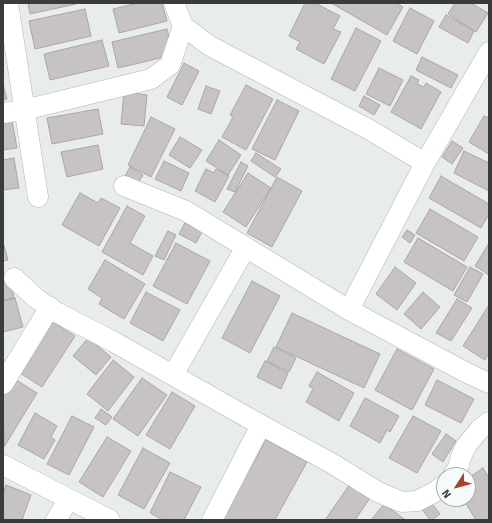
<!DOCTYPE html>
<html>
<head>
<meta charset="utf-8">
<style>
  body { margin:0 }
  #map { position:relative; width:492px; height:523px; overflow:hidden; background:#e8edec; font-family:Signika,sans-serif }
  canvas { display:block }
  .frame { position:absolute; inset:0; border:4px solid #3a3c3c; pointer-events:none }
  .north { position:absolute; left:436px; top:467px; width:40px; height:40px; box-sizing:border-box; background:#f5fafa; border:1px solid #aaaeae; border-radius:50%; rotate:234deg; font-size:11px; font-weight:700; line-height:16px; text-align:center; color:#3a3c3c }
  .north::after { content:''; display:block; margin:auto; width:14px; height:18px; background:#ab4225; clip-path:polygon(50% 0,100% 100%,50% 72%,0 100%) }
</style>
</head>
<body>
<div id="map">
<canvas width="492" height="523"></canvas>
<div class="frame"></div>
<div class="north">N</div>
</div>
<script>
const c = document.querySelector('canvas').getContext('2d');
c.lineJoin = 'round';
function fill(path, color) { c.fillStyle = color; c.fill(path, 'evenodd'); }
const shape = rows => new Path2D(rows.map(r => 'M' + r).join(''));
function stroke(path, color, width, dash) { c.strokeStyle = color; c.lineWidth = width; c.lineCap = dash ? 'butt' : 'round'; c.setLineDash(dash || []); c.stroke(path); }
const building = shape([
  [28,3,76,3,76,4,30,14,28,3],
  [138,3,162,3,167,21,119,33,113,9,138,3],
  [305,3,315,3,340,16,333,29,341,32,324,64,296,49,300,42,289,36,305,3],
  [331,3,396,3,403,7,387,35,331,3],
  [455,3,471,3,488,13,476,32,448,14,455,3],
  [410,8,434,21,417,54,393,41,410,8],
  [85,9,91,36,35,49,29,21,85,9],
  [446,15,474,31,468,43,439,27,446,15],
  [356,28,381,41,355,91,331,79,356,28],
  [167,29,173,55,118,68,112,42,167,29],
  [102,40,109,66,50,80,44,54,102,40],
  [422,57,458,75,451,88,416,70,422,57],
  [184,63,199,71,182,105,167,97,184,63],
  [379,68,403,80,390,106,366,94,379,68],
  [411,76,419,80,417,84,424,87,426,83,441,92,421,129,391,112,411,76],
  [3,84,7,99,3,100,3,84],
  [246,85,273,99,246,150,222,137,233,117,230,115,246,85],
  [206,86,220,91,211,114,198,109,206,86],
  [124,92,147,95,144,126,121,124,124,92],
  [364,96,380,105,374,115,359,106,364,96],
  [277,100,299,111,275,160,252,149,277,100],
  [98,109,103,134,52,144,47,118,98,109],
  [484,116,489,118,489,154,469,142,484,116],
  [151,117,175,129,151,177,128,165,151,117],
  [12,121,17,148,3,150,3,123,12,121],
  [180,137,202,150,190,168,169,155,180,137],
  [219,140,241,155,228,175,206,161,219,140],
  [452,141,463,148,452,164,442,157,452,141],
  [98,145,103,169,67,177,61,152,98,145],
  [464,151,489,163,489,191,454,173,464,151],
  [256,153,281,169,275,177,251,161,256,153],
  [14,158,19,188,3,190,3,160,14,158],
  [164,161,189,173,181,191,155,179,164,161],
  [241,162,248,166,235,192,227,189,241,162],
  [130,167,143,175,136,186,124,178,130,167],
  [206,169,214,173,216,169,229,176,215,202,195,191,206,169],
  [248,173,271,188,246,227,223,212,248,173],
  [441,176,489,204,489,214,481,228,429,198,441,176],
  [277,177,302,191,272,247,247,233,277,177],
  [80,193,98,203,101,198,120,208,99,246,62,225,80,193],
  [127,206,145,216,130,243,153,256,143,275,102,252,127,206],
  [430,209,478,237,464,261,416,233,430,209],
  [185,223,202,232,196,243,179,234,185,223],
  [407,230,415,235,410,243,402,237,407,230],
  [168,231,176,235,164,260,155,256,168,231],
  [418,238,467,267,453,291,404,262,418,238],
  [3,242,8,260,3,261,3,242],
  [176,243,210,261,187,304,153,286,176,243],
  [489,243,489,275,475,266,489,243],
  [105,260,145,284,124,319,99,304,102,298,88,289,105,260],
  [395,267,416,283,397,310,376,294,395,267],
  [470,267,483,274,467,302,454,295,470,267],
  [10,277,14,298,3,300,3,279,10,277],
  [252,281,280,296,250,353,222,338,252,281],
  [146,292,180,310,163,341,130,323,146,292],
  [423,292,440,307,421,329,404,314,423,292],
  [15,298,23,327,3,332,3,301,15,298],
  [457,299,472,308,451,341,436,333,457,299],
  [489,305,489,353,485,360,463,346,489,305],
  [292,313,380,354,364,388,276,347,292,313],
  [53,322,75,336,42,387,20,373,53,322],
  [88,338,111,357,96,375,73,356,88,338],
  [274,347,296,358,289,372,267,361,274,347],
  [397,349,434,369,412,410,375,390,397,349],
  [113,360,134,377,108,411,87,394,113,360],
  [265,361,288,373,281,389,257,377,265,361],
  [317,372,354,393,339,421,306,402,313,389,309,386,317,372],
  [13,378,37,393,4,447,3,395,13,378],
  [142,378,167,395,138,436,113,419,142,378],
  [437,380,474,399,461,423,425,405,437,380],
  [172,392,195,406,170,449,146,435,172,392],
  [365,398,399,416,390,432,387,430,380,443,350,426,365,398],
  [101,409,112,417,106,425,95,418,101,409],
  [35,413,57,426,51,437,55,440,44,459,18,445,35,413],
  [72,416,94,427,69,475,47,464,72,416],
  [413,416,441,431,417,473,389,458,413,416],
  [446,434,456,441,443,462,432,454,446,434],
  [107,437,131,451,103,497,79,482,107,437],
  [266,440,307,462,275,520,222,520,266,440],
  [143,448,170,463,144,509,118,495,143,448],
  [483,468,489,478,489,520,476,520,463,499,468,499,468,478,483,468],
  [170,472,201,487,184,520,163,520,150,513,170,472],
  [350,484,370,498,355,520,325,520,350,484],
  [6,485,31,495,22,520,3,520,3,492,6,485],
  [431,502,440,514,432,520,430,520,422,509,431,502],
  [384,504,404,519,404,520,371,520,384,504]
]);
fill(building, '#c7c3c2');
stroke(building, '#aaa6a5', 1);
const minor = shape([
  [8,3,38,197],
  [174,3,183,26,210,46,370,130,425,163],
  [3,113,24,110,151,79,170,65,183,26],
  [124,186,186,211,349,310,467,373,489,383],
  [14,278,37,299,58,313,114,342,261,425,333,464,378,492,402,502,417,501,433,493,444,485],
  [349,310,425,163,489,52],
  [173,375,246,247],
  [3,384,50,307],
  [3,465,110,520],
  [453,475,458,468,461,457,466,446,480,429,489,422],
  [56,520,69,499],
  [212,520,261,425]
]);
stroke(minor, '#b1b6b5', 21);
stroke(minor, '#fff', 20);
</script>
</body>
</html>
